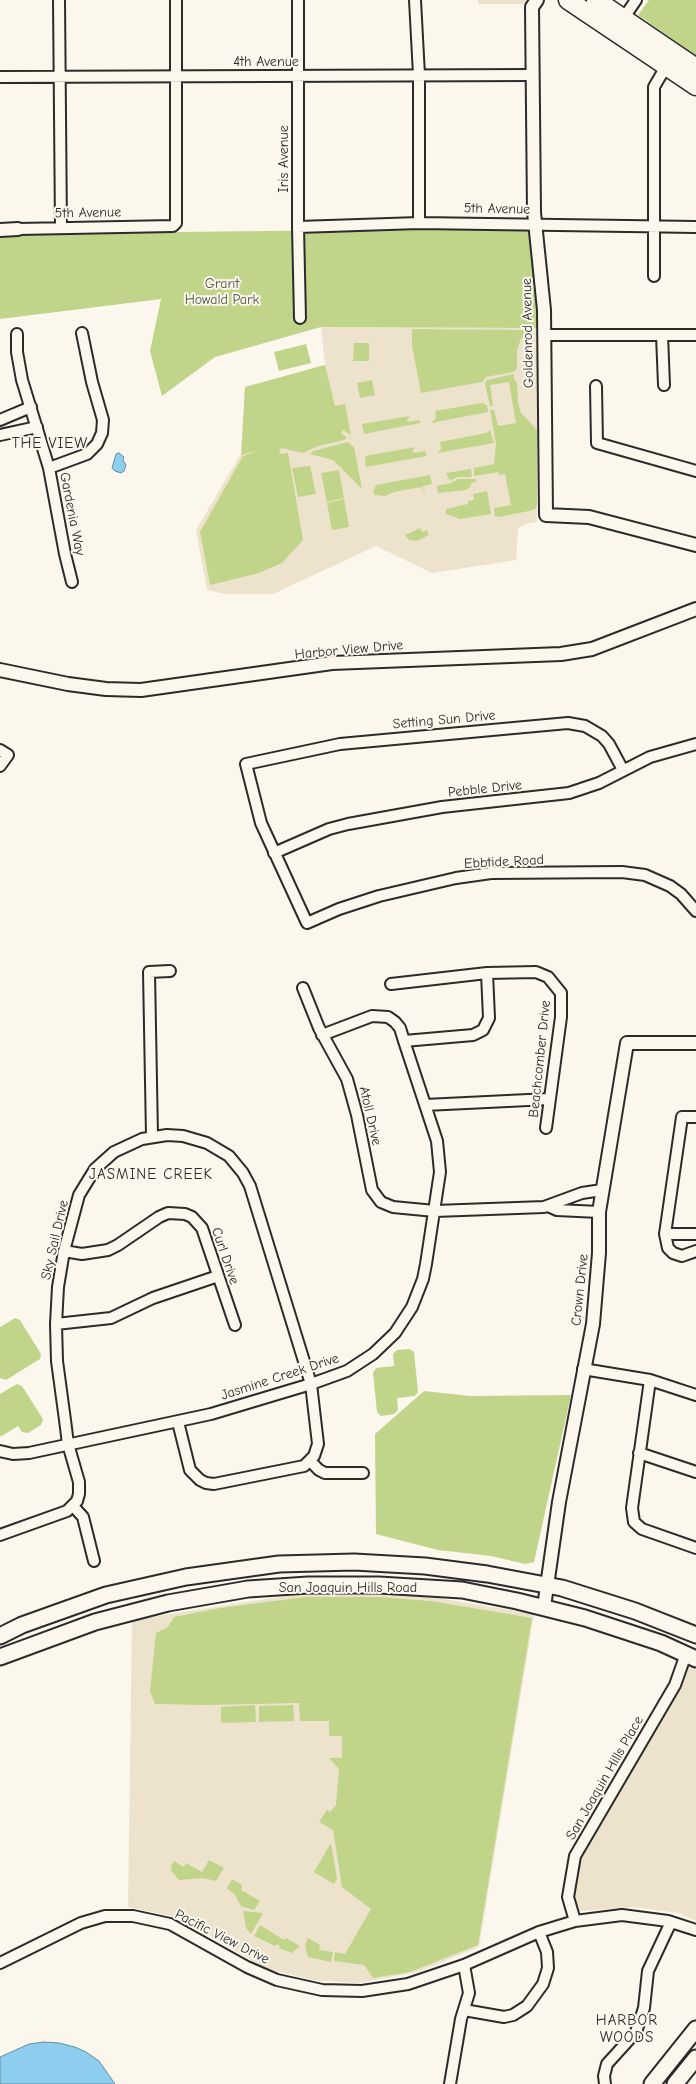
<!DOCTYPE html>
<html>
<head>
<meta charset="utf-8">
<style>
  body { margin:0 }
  canvas { display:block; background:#fbf7ec }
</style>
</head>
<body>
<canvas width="696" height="2084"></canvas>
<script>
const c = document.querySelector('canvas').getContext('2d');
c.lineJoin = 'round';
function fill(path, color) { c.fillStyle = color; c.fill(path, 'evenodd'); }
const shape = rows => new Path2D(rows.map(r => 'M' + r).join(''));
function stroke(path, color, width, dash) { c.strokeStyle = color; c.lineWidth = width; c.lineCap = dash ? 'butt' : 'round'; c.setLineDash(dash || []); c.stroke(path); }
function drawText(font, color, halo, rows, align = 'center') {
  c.font = font + ' "Comic Neue",sans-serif'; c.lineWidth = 4; c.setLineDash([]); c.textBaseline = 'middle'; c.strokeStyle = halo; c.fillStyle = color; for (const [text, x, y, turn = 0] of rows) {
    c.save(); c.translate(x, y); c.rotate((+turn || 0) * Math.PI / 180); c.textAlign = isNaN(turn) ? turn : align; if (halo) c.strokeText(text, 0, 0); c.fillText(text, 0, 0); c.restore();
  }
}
fill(shape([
  [478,0,529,0,527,4,478,4],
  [321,327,538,328,537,522,525,524,518,529,516,560,432,573,376,546,273,594,226,594,207,590,196,530,242,452,245,387,325,365],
  [304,1593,408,1593,534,1614,479,1947,418,1972,358,1983,312,1980,264,1968,180,1918,128,1907,132,1620],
  [688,1667,696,1670,696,1921,679,1913,632,1907,580,1911,574,1897,580,1858]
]), '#ede3cc');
fill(shape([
  [649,0,696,0,696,56,638,15],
  [531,228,538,328,321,327,215,357,162,396,150,351,161,299,0,319,0,234],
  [412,329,523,330,525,332,525,330,529,333,521,339,519,344,517,350,517,369,513,372,486,377,482,382,421,393,412,346],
  [354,343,369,343,369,361,353,361],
  [306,344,311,363,279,371,274,352],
  [325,365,335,406,345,404,351,435,343,430,341,433,347,438,344,440,318,446,303,453,281,448,279,454,288,453,303,540,282,563,259,573,210,585,200,532,243,456,260,450,241,455,245,387],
  [514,374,514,379,517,383,518,403,521,413,537,430,537,505,535,509,529,511,499,517,495,516,494,508,511,505,505,474,498,475,499,472,474,476,474,468,494,464,496,444,490,410,494,410,498,426,516,423,509,382,490,385,493,406,490,406,485,384,487,380],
  [372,380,375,395,360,398,357,383],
  [482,403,487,405,488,412,431,423,436,418,435,411],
  [410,416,407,419,408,422,420,420,420,423,364,434,362,424],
  [490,430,494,443,437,453,441,449,440,442,486,433],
  [348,442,354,447,362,489,333,460,310,454,313,451],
  [415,447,412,453,425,451,427,456,366,467,365,456],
  [310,466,316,494,298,497,292,468],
  [471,469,472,477,457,477,450,481,446,473],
  [339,470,344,498,327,502,321,473],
  [430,475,432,484,422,486,426,497,421,487,394,492,385,496,375,495,373,492,376,485],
  [458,479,476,479,476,482,471,483,471,486,466,490,438,493,437,486,451,483],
  [487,491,491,514,460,519,446,514,446,509,468,504,468,501,474,500,473,494],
  [344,499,349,527,332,530,327,503],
  [420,528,422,532,427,530,429,535,417,541,409,540,405,535],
  [15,1318,20,1320,41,1354,40,1359,6,1380,0,1378,0,1327],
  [410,1349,414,1352,418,1392,415,1396,397,1398,398,1410,394,1414,381,1416,377,1412,373,1373,376,1368,394,1366,393,1354,397,1350],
  [17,1384,22,1386,43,1419,41,1425,28,1433,22,1432,18,1426,2,1436,0,1436,0,1394],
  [424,1391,470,1396,571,1395,534,1562,525,1564,491,1556,438,1550,376,1534,375,1434],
  [305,1597,378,1597,431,1601,532,1618,478,1945,410,1972,373,1978,364,1965,334,1961,335,1952,345,1954,371,1909,342,1887,333,1830,319,1822,327,1810,330,1812,336,1805,339,1769,329,1758,342,1758,342,1733,341,1736,329,1736,329,1721,300,1721,299,1703,206,1705,155,1704,150,1691,156,1633,168,1627,174,1617,220,1608],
  [255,1705,256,1722,221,1723,221,1707],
  [293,1705,294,1721,259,1722,259,1706],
  [331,1843,337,1879,334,1884,314,1872],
  [209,1860,224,1868,216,1881,203,1878,179,1880,172,1872,171,1866,174,1861,184,1867,186,1863,202,1872],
  [232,1879,242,1885,241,1890,260,1901,254,1910,241,1906,235,1895,227,1888],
  [243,1911,263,1913,251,1934,246,1928],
  [260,1925,284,1940,286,1938,300,1946,292,1953,279,1948,280,1946,277,1944,275,1946,254,1936],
  [308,1938,320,1945,319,1950,333,1952,331,1962,308,1957,305,1945]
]), '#c1d58a');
const water = shape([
  [119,453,124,457,123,460,126,465,124,471,121,473,115,471,112,468,116,454,119,453],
  [44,2042,59,2043,75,2047,86,2052,99,2061,115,2084,0,2084,0,2057,29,2044,44,2042]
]);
fill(water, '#8dceee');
stroke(water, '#668da0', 1);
const minor = shape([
  [59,0,61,228],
  [298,0,298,227,300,318],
  [415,0,419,75,419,223],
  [623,19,636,0],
  [0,77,532,75],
  [298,227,419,223,696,227],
  [18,229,173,226,176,223,176,0],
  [654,276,654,87,668,63],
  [17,334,17,352,22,380,49,468,65,554,72,582],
  [545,335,696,335],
  [662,335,664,385],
  [596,386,597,443,696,471],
  [0,420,31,407],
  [0,435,37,427],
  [49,468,87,454,97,444,102,433,103,420,92,382,82,333],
  [0,750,8,755,0,766],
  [623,770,609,744,602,736,585,726,568,723,340,744,246,764,261,823,307,923,339,909,379,896,456,878,491,873,622,872,645,875,670,886,681,894,696,911],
  [274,853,329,829,348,824,442,807,569,793,599,783,650,757,696,744],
  [391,984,487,973,536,972,548,977,561,993,561,1017,546,1128],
  [303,988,319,1028,347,1079,357,1115,372,1190,381,1202,393,1207,435,1211,544,1207,582,1193,602,1190],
  [404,1041,473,1035,483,1030,489,1018,487,973],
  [425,1105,549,1099],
  [696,1117,682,1117,665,1234,668,1248,673,1253,682,1256,696,1251],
  [152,1136,149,972,170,971],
  [548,1206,557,1210,599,1212],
  [665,1234,696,1234],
  [64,1251,82,1254,108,1250,118,1245,159,1217,168,1213,185,1214,192,1217,202,1228,235,1325],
  [56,1324,111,1318,153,1298,218,1276],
  [583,1369,650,1380,696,1395],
  [650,1380,632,1508,634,1522,642,1529,696,1548],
  [0,1451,13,1454,29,1453,211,1414,311,1384,347,1371,373,1354,395,1333,412,1307,423,1279,426,1264,440,1172,437,1141,404,1041,400,1028,395,1022,388,1017,372,1016,322,1035],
  [639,1453,696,1472],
  [310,1461,319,1470,325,1473,363,1473],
  [73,1506,83,1517,94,1561],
  [0,1535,67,1511,77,1501,79,1494,79,1482,68,1444,65,1420,57,1361,56,1324,58,1287,64,1251,79,1195,95,1169,114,1152,142,1139,167,1135,183,1136,207,1143,229,1156,243,1173,250,1186,311,1384,318,1444,314,1456,304,1466,214,1484,206,1483,200,1480,190,1470,178,1422],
  [575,1921,568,1897,575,1856,675,1685,686,1654],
  [0,1963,81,1923,105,1916,133,1916,170,1924,247,1967,277,1980,322,1990,362,1991,408,1984,464,1965,539,1932,575,1921,622,1915,668,1921,696,1930],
  [464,2010,504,2017,513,2015,527,2006,543,1984,548,1968,547,1952,539,1932],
  [450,2084,461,2019,469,1993,464,1965],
  [605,2084,604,2076,607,2064,636,2032,644,2008,648,1971,671,1922]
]);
const tertiary = shape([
  [537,0,532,7,534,212,544,310,546,515,589,517,696,545],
  [0,230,18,229],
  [0,670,68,684,106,689,141,690,332,663,561,654,592,649,696,609],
  [544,1607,559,1502,593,1324,599,1253,599,1212,627,1043,696,1043]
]);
const secondary = shape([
  [0,1636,22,1625,106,1595,186,1577,279,1564,354,1562,425,1566,487,1574,562,1588,635,1611,696,1635],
  [0,1657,95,1622,168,1603,248,1589,308,1585,379,1585,462,1590,517,1601,585,1618,661,1643,696,1659],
  [652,2084,696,2029],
  [675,2084,696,2058]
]);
const trunk = shape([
  [568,0,696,86],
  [596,0,696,68]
]);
stroke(minor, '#2b2b2b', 14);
stroke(tertiary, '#2b2b2b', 16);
stroke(secondary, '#2b2b2b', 19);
stroke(trunk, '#2b2b2b', 21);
stroke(minor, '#fbf7ec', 10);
stroke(tertiary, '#fbf7ec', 12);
stroke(secondary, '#fbf7ec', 15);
stroke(trunk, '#fbf7ec', 18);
drawText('14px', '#2b2b2b', '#fbf7ec', [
  ["4th Avenue",266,62],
  ["Iris Avenue",284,159,-90],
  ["5th Avenue",497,209,1],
  ["5th Avenue",88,213,-1],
  ["Goldenrod Avenue",528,333,-91],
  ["Gardenia Way",72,514,79],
  ["Harbor View Drive",349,650,-5],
  ["Setting Sun Drive",444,720,-5],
  ["Pebble Drive",485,789,-6],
  ["Ebbtide Road",504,862,-3],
  ["Beachcomber Drive",540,1059,-84],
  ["Atoll Drive",370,1116,77],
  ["Sky Sail Drive",55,1240,-77],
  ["Curl Drive",225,1256,71],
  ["Crown Drive",580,1290,-84],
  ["Jasmine Creek Drive",280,1377,-18],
  ["San Joaquin Hills Road",348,1588],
  ["San Joaquin Hills Place",605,1778,-60],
  ["Pacific View Drive",222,1937,27]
]);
drawText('14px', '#505643', '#fbf7ec', [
  ["Grant",222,284],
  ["Howald Park",222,300]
]);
c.letterSpacing = '1px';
drawText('15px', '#2b2b2b', '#fbf7ec', [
  ["THE VIEW",50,444],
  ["JASMINE CREEK",151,1175],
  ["HARBOR",627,2021],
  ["WOODS",627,2038]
]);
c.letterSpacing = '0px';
</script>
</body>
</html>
